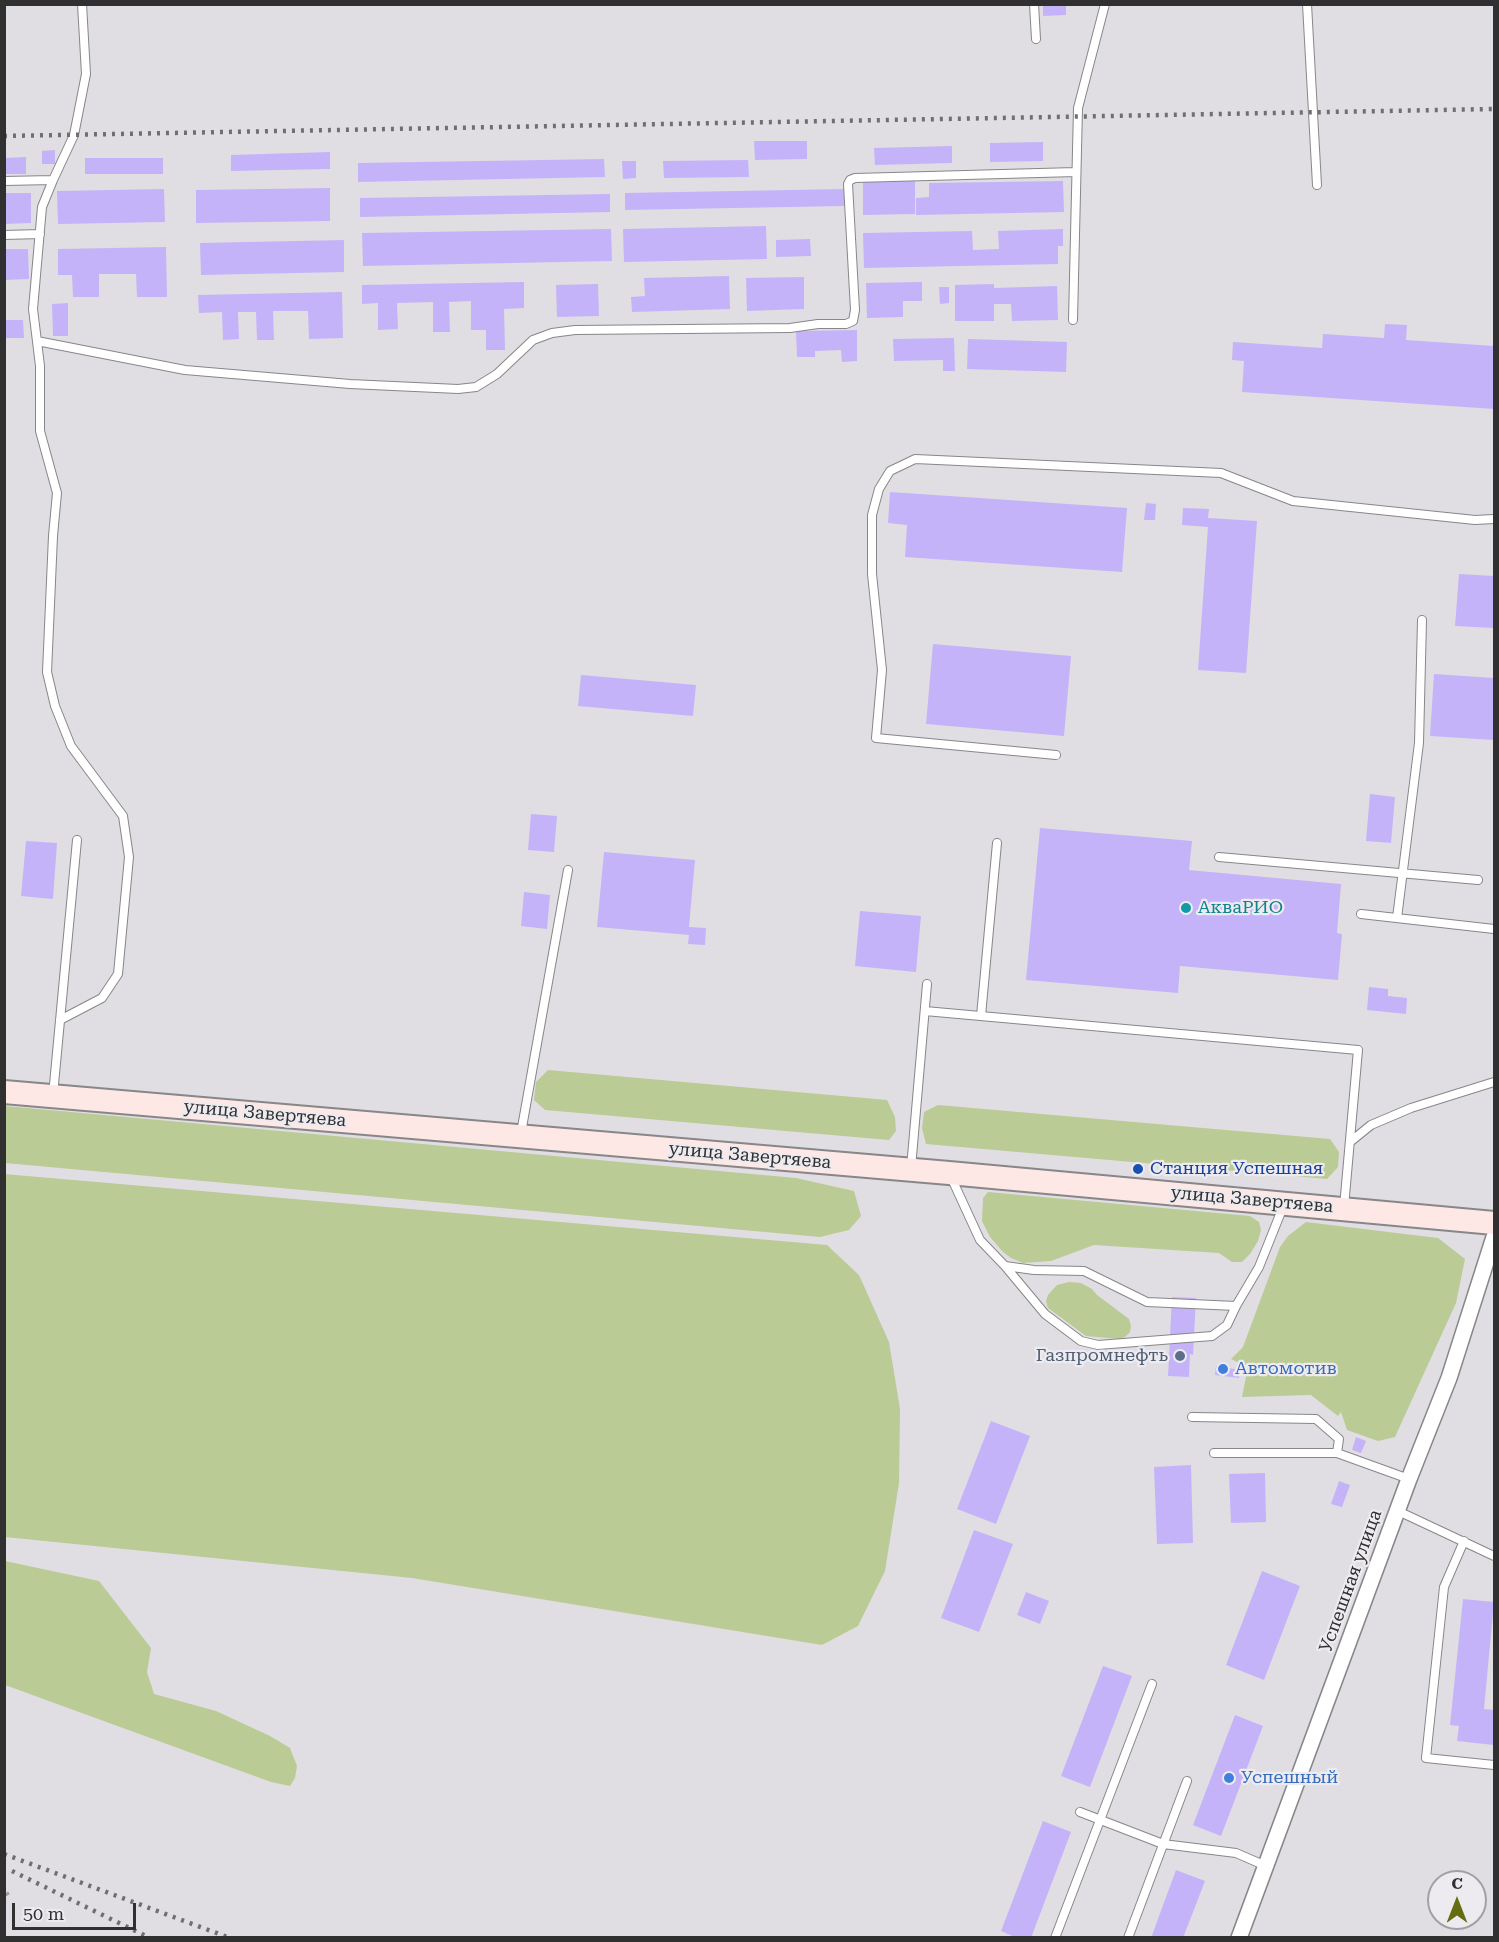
<!DOCTYPE html>
<html>
<head>
<meta charset="utf-8">
<style>
  body { margin:0 }
  #map { position:relative; width:1499px; height:1942px; overflow:hidden; background:#e0dee2; font-family:"Roboto Serif",serif }
  canvas { display:block }
  .frame { position:absolute; inset:0; border:6px solid #313031; pointer-events:none }
  .north { position:absolute; left:1427px; top:1870px; width:60px; height:60px; box-sizing:border-box; background:#edebef; border:2px solid #a2a0a3; border-radius:50%; rotate:0deg; font-size:16px; font-weight:700; line-height:24px; text-align:center; color:#313031 }
  .north::after { content:''; display:block; margin:auto; width:21px; height:27px; background:#656d13; clip-path:polygon(50% 0,100% 100%,50% 72%,0 100%) }
  .scale { position:absolute; left:12px; top:1903px; width:124px; height:27px; box-sizing:border-box; border:3px solid #313031; border-top:0; padding-left:8px; font-size:18px; line-height:21px; white-space:nowrap; color:#313031; -webkit-text-stroke:4px #edebef; paint-order:stroke }
</style>
</head>
<body>
<div id="map">
<canvas width="1499" height="1942"></canvas>
<div class="frame"></div>
<div class="north">С</div>
<div class="scale">50 m</div>
</div>
<script>
const c = document.querySelector('canvas').getContext('2d');
c.lineJoin = 'round';
function fill(path, color) { c.fillStyle = color; c.fill(path, 'evenodd'); }
const shape = rows => new Path2D(rows.map(r => 'M' + r).join(''));
function stroke(path, color, width, dash) { c.strokeStyle = color; c.lineWidth = width; c.lineCap = dash ? 'butt' : 'round'; c.setLineDash(dash || []); c.stroke(path); }
function drawText(font, color, halo, rows, align = 'center') {
  c.font = font + ' "Roboto Serif",serif'; c.lineWidth = 4.5; c.setLineDash([]); c.textBaseline = 'middle'; c.strokeStyle = halo; c.fillStyle = color; for (const [text, x, y, turn = 0] of rows) {
    c.save(); c.translate(x, y); c.rotate((+turn || 0) * Math.PI / 180); c.textAlign = isNaN(turn) ? turn : align; if (halo) c.strokeText(text, 0, 0); c.fillText(text, 0, 0); c.restore();
  }
}
fill(shape([
  [548,1070,887,1100,895,1117,896,1131,889,1140,545,1110,534,1100,536,1082],
  [938,1105,1330,1139,1339,1152,1338,1167,1327,1179,926,1144,922,1128,924,1112],
  [5,1106,796,1178,854,1191,861,1216,849,1230,820,1237,5,1163],
  [4,1174,827,1245,859,1275,889,1342,900,1409,899,1483,885,1571,858,1626,822,1645,412,1578,5,1537],
  [988,1192,1250,1216,1259,1222,1261,1230,1258,1241,1250,1254,1242,1262,1232,1262,1219,1253,1094,1245,1051,1261,1023,1263,1011,1258,1003,1252,990,1237,982,1221,983,1198],
  [1306,1222,1438,1238,1465,1259,1456,1303,1395,1437,1378,1441,1347,1430,1341,1412,1338,1416,1311,1395,1242,1397,1248,1367,1231,1359,1243,1347,1280,1247,1288,1236],
  [1069,1282,1081,1283,1092,1289,1097,1295,1129,1319,1131,1326,1130,1332,1125,1337,1119,1339,1086,1336,1048,1308,1046,1301,1048,1295,1057,1285],
  [5,1561,99,1581,151,1648,147,1672,154,1694,216,1711,270,1736,290,1748,297,1766,295,1778,290,1786,271,1782,5,1685]
]), '#bacb95');
fill(shape([
  [1043,4,1066,4,1066,15,1043,16],
  [754,141,807,141,807,159,755,160],
  [1043,142,1043,161,990,162,990,143],
  [952,146,952,163,875,165,874,148],
  [55,150,55,164,42,164,42,151],
  [330,152,330,169,231,171,231,155],
  [26,157,26,174,4,174,4,158],
  [85,158,163,158,163,174,85,174],
  [604,159,605,177,358,182,358,163],
  [748,160,749,177,664,178,663,161],
  [622,161,636,161,636,178,623,179],
  [915,181,915,214,863,215,863,182],
  [1063,181,1064,212,916,215,916,198,929,197,929,183],
  [330,188,330,221,196,223,196,190],
  [164,189,165,222,58,224,57,191],
  [845,189,845,206,625,210,625,193],
  [4,193,31,193,31,223,4,224],
  [610,194,610,212,360,217,360,198],
  [766,226,767,259,624,262,623,229],
  [611,229,612,261,363,266,362,233],
  [1063,229,1063,246,1058,246,1058,264,864,268,863,233,972,231,973,250,999,249,998,231],
  [810,239,811,256,776,257,776,240],
  [344,240,344,272,201,275,200,243],
  [166,247,167,297,137,297,136,274,99,274,99,297,73,297,72,275,58,275,58,249],
  [4,249,28,249,29,279,4,280],
  [729,276,730,309,632,312,631,297,645,296,644,278],
  [804,277,804,309,747,311,746,278],
  [524,282,524,308,504,309,505,350,486,350,486,330,471,330,471,301,449,302,450,332,433,332,433,302,397,303,398,329,378,330,378,303,362,304,362,285],
  [922,282,922,301,903,301,903,317,867,318,866,283],
  [598,284,599,316,557,317,556,285],
  [994,284,994,288,1057,286,1058,320,1012,321,1011,304,994,304,994,321,955,321,955,285],
  [939,287,949,287,949,303,940,304],
  [342,292,343,338,309,339,308,311,273,311,274,340,257,340,256,312,238,312,239,339,223,340,222,312,199,313,198,295],
  [68,303,68,336,53,336,52,304],
  [4,320,23,320,24,338,4,338],
  [1385,324,1407,325,1406,340,1494,346,1494,409,1242,392,1244,361,1232,360,1233,342,1322,348,1323,334,1384,338],
  [857,330,857,361,842,362,841,350,815,351,815,357,797,357,796,331],
  [954,338,955,371,943,371,943,360,894,361,893,339],
  [968,339,1067,342,1066,372,967,369],
  [890,492,1127,508,1122,572,905,557,907,525,888,523],
  [1146,503,1156,504,1155,520,1144,520],
  [1183,508,1209,509,1208,518,1257,521,1246,673,1198,670,1208,527,1182,525],
  [1459,574,1494,576,1494,628,1455,626],
  [933,644,1071,656,1064,736,926,724],
  [1434,674,1494,678,1494,740,1430,736],
  [581,675,696,685,693,716,578,706],
  [1370,794,1395,797,1391,843,1366,841],
  [531,814,557,816,554,852,528,850],
  [1040,828,1192,841,1189,870,1341,884,1337,933,1342,934,1338,980,1180,966,1178,993,1026,980],
  [26,841,57,843,53,899,21,896],
  [604,852,695,860,689,927,706,928,705,945,688,944,689,935,597,927],
  [524,892,550,895,547,929,521,926],
  [860,911,921,916,916,972,855,966],
  [1369,987,1388,989,1388,996,1407,998,1406,1014,1367,1010],
  [1172,1297,1196,1298,1193,1355,1190,1354,1189,1377,1168,1376],
  [1216,1366,1240,1370,1239,1378,1215,1375],
  [991,1421,1030,1436,996,1524,957,1509],
  [1356,1437,1366,1441,1361,1453,1352,1450],
  [1191,1465,1193,1543,1157,1544,1154,1467],
  [1265,1473,1266,1522,1231,1523,1229,1474],
  [1339,1481,1350,1485,1342,1507,1331,1504],
  [974,1530,1013,1544,979,1632,941,1618],
  [1262,1571,1300,1586,1264,1680,1226,1665],
  [1026,1592,1049,1601,1040,1624,1017,1615],
  [1463,1599,1494,1602,1484,1709,1494,1710,1494,1745,1457,1741,1459,1726,1450,1725],
  [1103,1666,1132,1676,1090,1787,1061,1776],
  [1235,1715,1263,1726,1221,1836,1193,1825],
  [1043,1821,1071,1832,1031,1938,1017,1938,1001,1931],
  [1176,1870,1205,1881,1183,1938,1151,1938]
]), '#c5b3f9');
const service = shape([
  [1034,4,1036,39],
  [1307,4,1317,185],
  [4,181,53,180],
  [4,235,40,234],
  [1073,320,1078,108,1105,4],
  [37,341,185,370,350,384,458,389,476,387,497,374,533,340,552,333,575,330,790,328,818,324,846,324,853,321,855,310,848,184,850,180,855,178,1076,172],
  [1056,755,876,738,882,670,872,574,872,515,879,489,890,471,915,459,1221,473,1293,501,1475,520,1494,519],
  [1219,857,1478,880],
  [1361,914,1494,929],
  [1397,918,1419,743,1422,620],
  [925,1011,1358,1050,1344,1207],
  [981,1016,997,843],
  [60,1020,102,998,118,974,129,857,123,816,71,746,55,706,47,672,53,536,57,493,40,431,40,366,33,309,42,207,53,180,74,135,86,74,82,4],
  [53,1095,77,840],
  [521,1133,568,870],
  [1350,1142,1371,1125,1411,1108,1494,1082],
  [911,1168,927,984],
  [951,1177,980,1240,1005,1266,1034,1270,1084,1271,1147,1302,1236,1306,1259,1267,1283,1207],
  [1005,1266,1045,1314,1081,1341,1098,1345,1212,1336,1227,1325,1236,1306],
  [1192,1417,1316,1419,1339,1439,1337,1453],
  [1214,1453,1337,1453,1409,1479],
  [1398,1511,1494,1556],
  [1464,1541,1444,1587,1426,1758,1494,1765],
  [1080,1812,1163,1844,1236,1853,1266,1866],
  [1055,1938,1152,1684],
  [1128,1938,1187,1781]
]);
const minor = shape([
  [1239,1938,1409,1479,1449,1378,1494,1237]
]);
const secondary = shape([
  [4,1092,949,1173,1494,1223]
]);
stroke(service, '#878689', 10);
stroke(minor, '#878689', 18);
stroke(secondary, '#878689', 26);
stroke(shape([
  [4,1896,10,1892]
]), '#9e9da0', 3, [6, 3]);
stroke(service, '#fff', 8);
stroke(minor, '#fff', 15);
stroke(secondary, '#fee8e5', 22);
stroke(shape([
  [4,136,1494,109],
  [4,1854,230,1938],
  [12,1871,150,1938]
]), '#706e71', 4.5, [3, 6]);
for (const [x, y, r, color] of [
  [1186,908,6,"#0f9aa8"],
  [1138,1169,6,"#1a4fb4"],
  [1180,1356,6,"#5c6f8a"],
  [1223,1369,6,"#3f7fe0"],
  [1229,1778,6,"#3f7fe0"]
]) { const dot = new Path2D(); dot.arc(x, y, r, 0, 2 * Math.PI); c.fillStyle = color; c.fill(dot); stroke(dot, '#edebef', 2); }
drawText('18px', '#0d838f', '#edebef', [
  ["АкваРИО",1198,908]
], 'left');
drawText('18px', '#313031', '#edebef', [
  ["улица Завертяева",265,1114,5],
  ["улица Завертяева",750,1156,5],
  ["улица Завертяева",1252,1200,5],
  ["Успешная улица",1351,1581,-70]
]);
drawText('18px', '#164399', '#edebef', [
  ["Станция Успешная",1150,1169]
], 'left');
drawText('18px', '#4e5e75', '#edebef', [
  ["Газпромнефть",1168,1356]
], 'right');
drawText('18px', '#366cbe', '#edebef', [
  ["Автомотив",1235,1369],
  ["Успешный",1241,1778]
], 'left');
</script>
</body>
</html>
